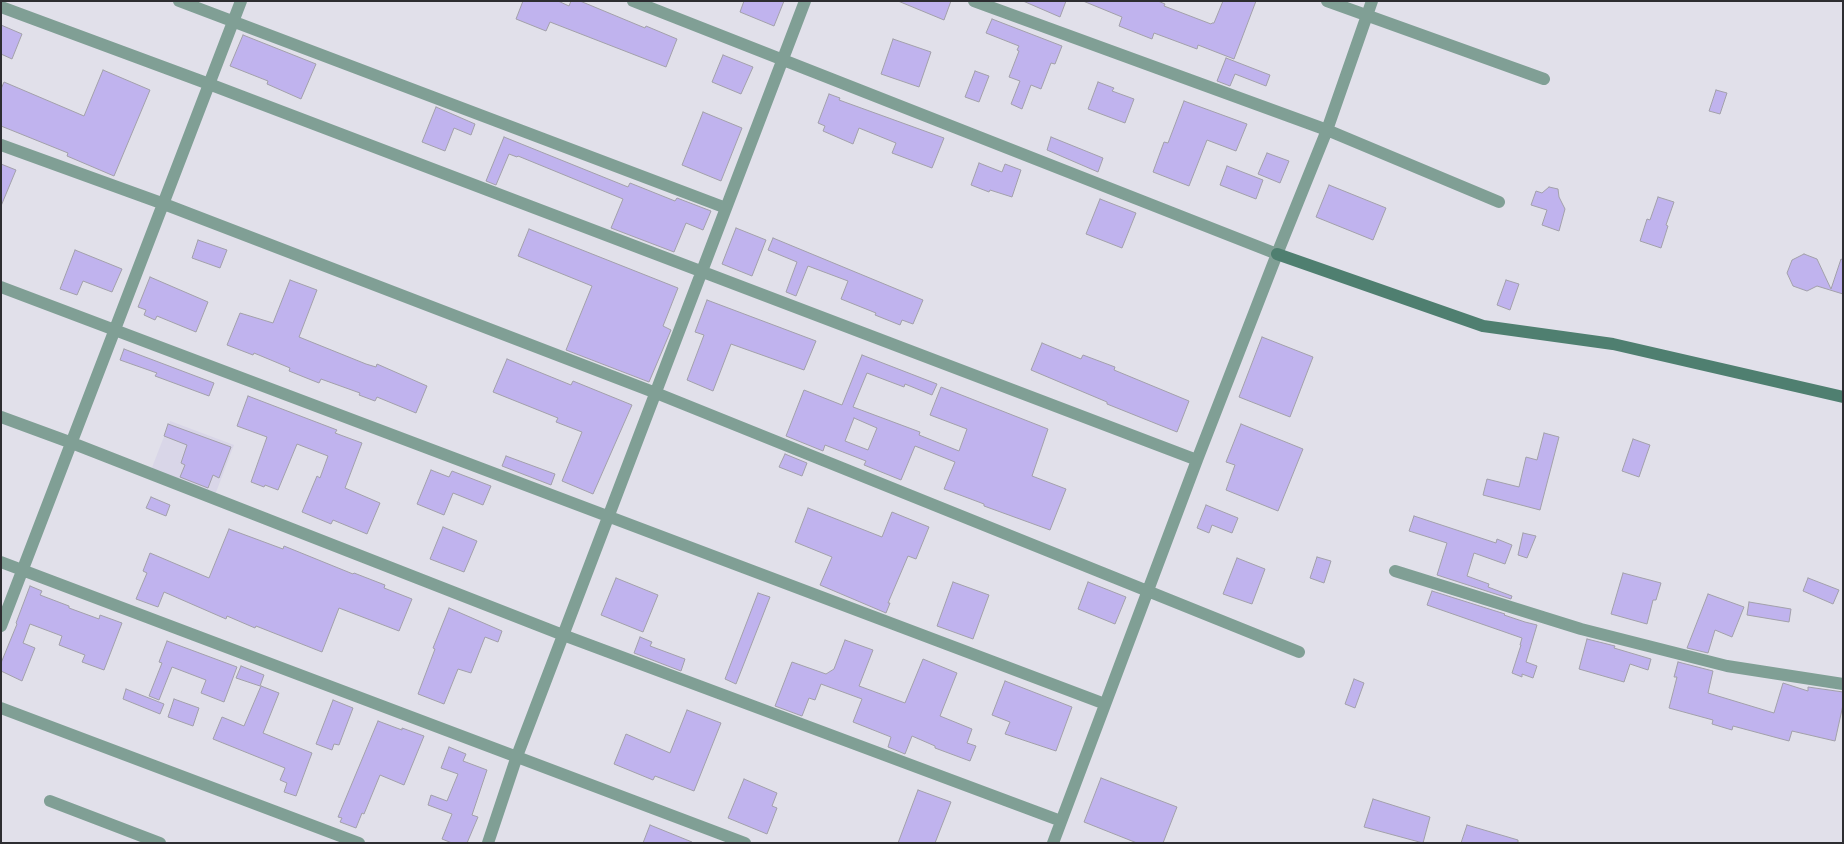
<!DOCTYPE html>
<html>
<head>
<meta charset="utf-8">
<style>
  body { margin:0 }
  #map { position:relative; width:1844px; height:844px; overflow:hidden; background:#e1e0ea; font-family:"Nunito Sans",sans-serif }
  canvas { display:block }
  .frame { position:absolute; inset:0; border:2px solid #2d2d31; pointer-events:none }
</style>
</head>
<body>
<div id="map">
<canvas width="1844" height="844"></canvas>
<div class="frame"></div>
</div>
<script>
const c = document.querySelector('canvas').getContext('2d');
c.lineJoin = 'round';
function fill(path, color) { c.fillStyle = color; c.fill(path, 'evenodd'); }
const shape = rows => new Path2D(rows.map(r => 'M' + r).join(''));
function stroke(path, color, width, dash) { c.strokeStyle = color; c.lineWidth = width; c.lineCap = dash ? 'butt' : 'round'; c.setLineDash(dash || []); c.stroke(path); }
fill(shape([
  [170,421,234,445,215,495,151,470]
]), '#d9d6e8');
const building = shape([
  [523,1,558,1,569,6,571,1,580,1,645,28,646,26,677,39,666,67,550,22,546,31,516,19,523,1],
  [744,1,784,1,774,26,740,12,744,1],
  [898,1,951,1,944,20,898,1],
  [1023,1,1066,1,1060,17,1023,1],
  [1083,1,1158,1,1165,4,1164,6,1211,24,1212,23,1214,23,1223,1,1256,1,1234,59,1198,45,1197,49,1154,33,1152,39,1119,26,1122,17,1083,1],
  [992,19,1062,46,1055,64,1051,63,1041,89,1031,85,1022,109,1011,104,1020,81,1009,77,1019,51,1017,50,1019,46,986,33,992,19],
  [1,25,22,34,12,59,1,54,1,25],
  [243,35,316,64,301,99,267,84,268,81,230,66,243,35],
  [893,39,931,52,919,87,881,74,893,39],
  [723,55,753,67,741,94,712,82,723,55],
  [1226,58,1270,75,1266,86,1235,74,1230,86,1217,81,1226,58],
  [103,70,150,90,114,176,67,156,68,153,1,126,1,89,4,82,84,116,103,70],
  [975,71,989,76,979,102,965,97,975,71],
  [1098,82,1114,88,1112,91,1134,99,1125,123,1088,109,1098,82],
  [1716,90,1727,93,1720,114,1709,111,1716,90],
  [829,94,840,98,839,100,944,138,932,168,892,153,896,143,859,128,853,144,823,131,825,126,818,123,829,94],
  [1184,101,1247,124,1236,151,1207,140,1189,186,1153,172,1164,142,1168,143,1184,101],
  [436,107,475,124,471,135,454,128,445,151,422,142,436,107],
  [703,112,742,128,721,181,682,165,703,112],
  [504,137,628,187,630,183,675,201,677,198,711,211,703,230,686,223,674,252,611,228,623,199,518,156,517,157,509,154,496,185,486,181,504,137],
  [1051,137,1103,158,1098,172,1047,150,1051,137],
  [1267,153,1289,161,1280,183,1258,174,1267,153],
  [979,163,1002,172,1005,164,1021,170,1012,197,990,190,989,192,971,185,979,163],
  [1,164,16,170,1,206,1,164],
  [1227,166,1263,180,1256,199,1220,185,1227,166],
  [1329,185,1386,208,1373,240,1316,217,1329,185],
  [1549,187,1558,189,1559,197,1565,209,1559,231,1542,225,1547,210,1531,205,1536,191,1542,193,1549,187],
  [1658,197,1674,202,1666,225,1668,226,1661,248,1640,241,1647,219,1650,220,1658,197],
  [1100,199,1136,213,1122,248,1086,234,1100,199],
  [736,228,766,240,752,276,722,264,736,228],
  [529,229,678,288,663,326,671,330,649,382,566,350,592,286,518,256,529,229],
  [773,238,923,300,913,324,902,320,900,325,875,315,876,313,841,299,848,281,808,266,796,296,786,292,797,262,768,250,773,238],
  [198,240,227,250,220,268,192,258,198,240],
  [75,250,122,269,112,292,83,281,77,295,60,289,75,250],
  [1804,254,1817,259,1831,289,1841,259,1843,260,1843,294,1817,286,1807,291,1793,286,1787,273,1792,260,1804,254],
  [150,277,208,302,196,332,157,316,155,320,144,315,146,310,138,307,150,277],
  [290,280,317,290,299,337,366,364,376,367,377,364,427,386,416,413,377,397,375,401,359,395,360,393,321,379,319,383,289,371,290,368,254,353,253,355,227,345,240,313,273,323,290,280],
  [1506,280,1519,284,1510,310,1497,305,1506,280],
  [707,300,816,341,804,370,731,344,713,391,687,380,704,335,695,332,707,300],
  [1262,337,1313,357,1290,417,1239,397,1262,337],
  [1042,343,1081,359,1083,355,1115,367,1114,370,1189,401,1177,432,1107,404,1107,402,1031,370,1042,343],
  [124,349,214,383,209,396,155,376,157,373,120,360,124,349],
  [862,355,937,384,932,395,905,384,904,387,867,373,853,407,920,432,919,435,959,451,967,429,930,415,941,387,1048,429,1032,476,1066,489,1050,530,984,506,984,504,944,489,955,462,915,446,901,480,864,465,866,461,825,445,823,451,786,436,804,390,842,405,862,355],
  [854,418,877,428,868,450,845,441,854,418],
  [507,359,571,385,573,381,632,405,593,494,562,481,582,432,556,422,558,418,493,392,507,359],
  [248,396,337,430,335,433,362,443,345,488,380,503,367,534,333,520,331,524,302,512,317,476,320,478,328,456,297,444,278,490,265,485,264,487,251,482,267,437,237,426,248,396],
  [168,424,231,447,219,478,213,475,208,488,180,477,185,465,181,463,187,445,164,436,168,424],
  [1241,424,1303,449,1278,511,1226,490,1235,465,1226,462,1241,424],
  [1544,433,1559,437,1540,510,1483,495,1487,479,1519,487,1526,457,1537,460,1544,433],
  [1633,439,1650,445,1639,477,1622,471,1633,439],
  [785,454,807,463,802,476,779,467,785,454],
  [506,456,555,474,551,485,502,466,506,456],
  [431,470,449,477,452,471,491,486,483,505,453,493,444,515,417,504,431,470],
  [151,497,170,505,166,516,146,508,151,497],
  [1206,505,1238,518,1232,533,1212,525,1209,533,1197,528,1206,505],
  [808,508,882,537,892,512,929,527,916,559,908,556,888,603,890,603,886,613,820,585,832,557,795,542,808,508],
  [1414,516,1496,543,1497,539,1512,545,1505,564,1474,553,1467,576,1489,584,1488,587,1512,596,1511,599,1437,575,1447,543,1409,531,1414,516],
  [443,527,477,541,464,572,430,559,443,527],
  [229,529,283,549,284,546,353,574,354,573,385,585,384,588,412,599,399,631,339,608,322,652,256,626,255,628,227,616,226,619,164,592,158,607,136,599,147,573,143,571,150,553,209,578,229,529],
  [1523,533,1536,536,1527,558,1518,555,1523,533],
  [1317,557,1331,561,1324,583,1310,578,1317,557],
  [1237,558,1265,569,1252,604,1223,594,1237,558],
  [1623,573,1661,583,1656,600,1653,600,1647,624,1611,614,1623,573],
  [616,578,658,595,643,632,601,615,616,578],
  [1808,578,1839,590,1833,604,1803,591,1808,578],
  [953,582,989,595,973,639,937,626,953,582],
  [1088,582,1126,597,1115,624,1078,609,1088,582],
  [30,586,42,591,40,595,69,606,69,608,99,619,100,615,122,623,104,670,82,662,85,655,59,645,62,636,30,624,23,643,35,648,22,681,1,671,1,663,17,624,16,623,30,586],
  [1432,591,1505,614,1504,615,1525,622,1537,625,1526,662,1537,666,1533,678,1522,674,1522,677,1512,673,1521,645,1520,645,1522,638,1427,605,1432,591],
  [758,593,770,597,736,684,725,679,758,593],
  [1708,594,1744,607,1732,637,1715,630,1708,653,1687,648,1708,594],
  [1749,602,1791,609,1789,622,1747,615,1749,602],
  [449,608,502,631,498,642,485,637,471,673,458,669,444,704,418,694,435,649,433,648,449,608],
  [640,637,652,642,650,646,685,659,681,671,634,653,640,637],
  [1587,639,1615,646,1614,648,1651,659,1648,670,1630,664,1624,682,1579,669,1587,639],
  [845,640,873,650,859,686,905,703,923,659,957,673,940,716,972,729,967,743,976,746,970,761,935,748,935,746,912,736,905,754,888,747,891,737,853,722,862,699,821,684,815,700,809,698,802,716,775,706,792,662,826,674,834,669,845,640],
  [167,641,237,667,224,702,201,693,206,680,172,667,159,700,149,696,162,663,159,662,167,641],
  [1678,662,1713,671,1708,693,1774,713,1783,683,1808,691,1808,687,1843,692,1843,705,1835,741,1792,731,1789,741,1733,726,1732,730,1712,724,1713,720,1669,708,1677,677,1674,677,1678,662],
  [241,666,264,675,260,686,236,678,241,666],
  [1354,679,1364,683,1355,708,1345,704,1354,679],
  [1005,681,1072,707,1056,751,1005,734,1010,722,992,715,1005,681],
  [261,686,279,693,263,733,312,753,296,796,284,792,287,783,280,780,285,768,213,739,222,717,244,726,261,686],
  [126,689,164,704,160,714,123,699,126,689],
  [174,699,199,708,193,726,168,717,174,699],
  [333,700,353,708,339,745,334,744,332,750,316,744,333,700],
  [687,710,721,723,694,791,655,776,653,780,614,764,626,734,670,753,687,710],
  [378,721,402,730,402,728,424,736,404,785,380,775,364,814,362,813,356,828,340,822,342,818,338,817,378,721],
  [449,747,466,754,463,761,487,770,472,815,478,817,467,843,452,843,442,839,452,814,428,805,431,795,447,801,458,774,441,768,449,747],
  [1101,778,1177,807,1163,843,1137,843,1084,822,1101,778],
  [744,779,777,793,772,806,777,808,767,834,728,818,744,779],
  [918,790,951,802,935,843,898,843,918,790],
  [1373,799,1430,817,1423,843,1364,827,1373,799],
  [650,825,692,842,692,843,643,843,650,825],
  [1467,825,1518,840,1518,843,1461,843,1467,825]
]);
fill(building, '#c0b3ee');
stroke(building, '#a2a0aa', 1);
stroke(shape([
  [179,1,726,208],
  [633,1,1277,254],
  [974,1,1327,130,1499,202],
  [1327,1,1544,79],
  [1,7,209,84,1197,460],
  [1,145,164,204,656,393,1299,652],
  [1,287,1105,704],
  [1,417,72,443,563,635,1061,821],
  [1,562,745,843],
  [1395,571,1581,629,1727,666,1843,684],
  [1,626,241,1],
  [1,708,359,843],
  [50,801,160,843],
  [488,843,517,756,805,1],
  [1053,843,1197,460,1277,254,1327,130,1372,1]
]), '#809f95', 12);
stroke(shape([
  [1277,254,1483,326,1613,344,1843,397]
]), '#4f7f70', 12);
</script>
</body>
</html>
